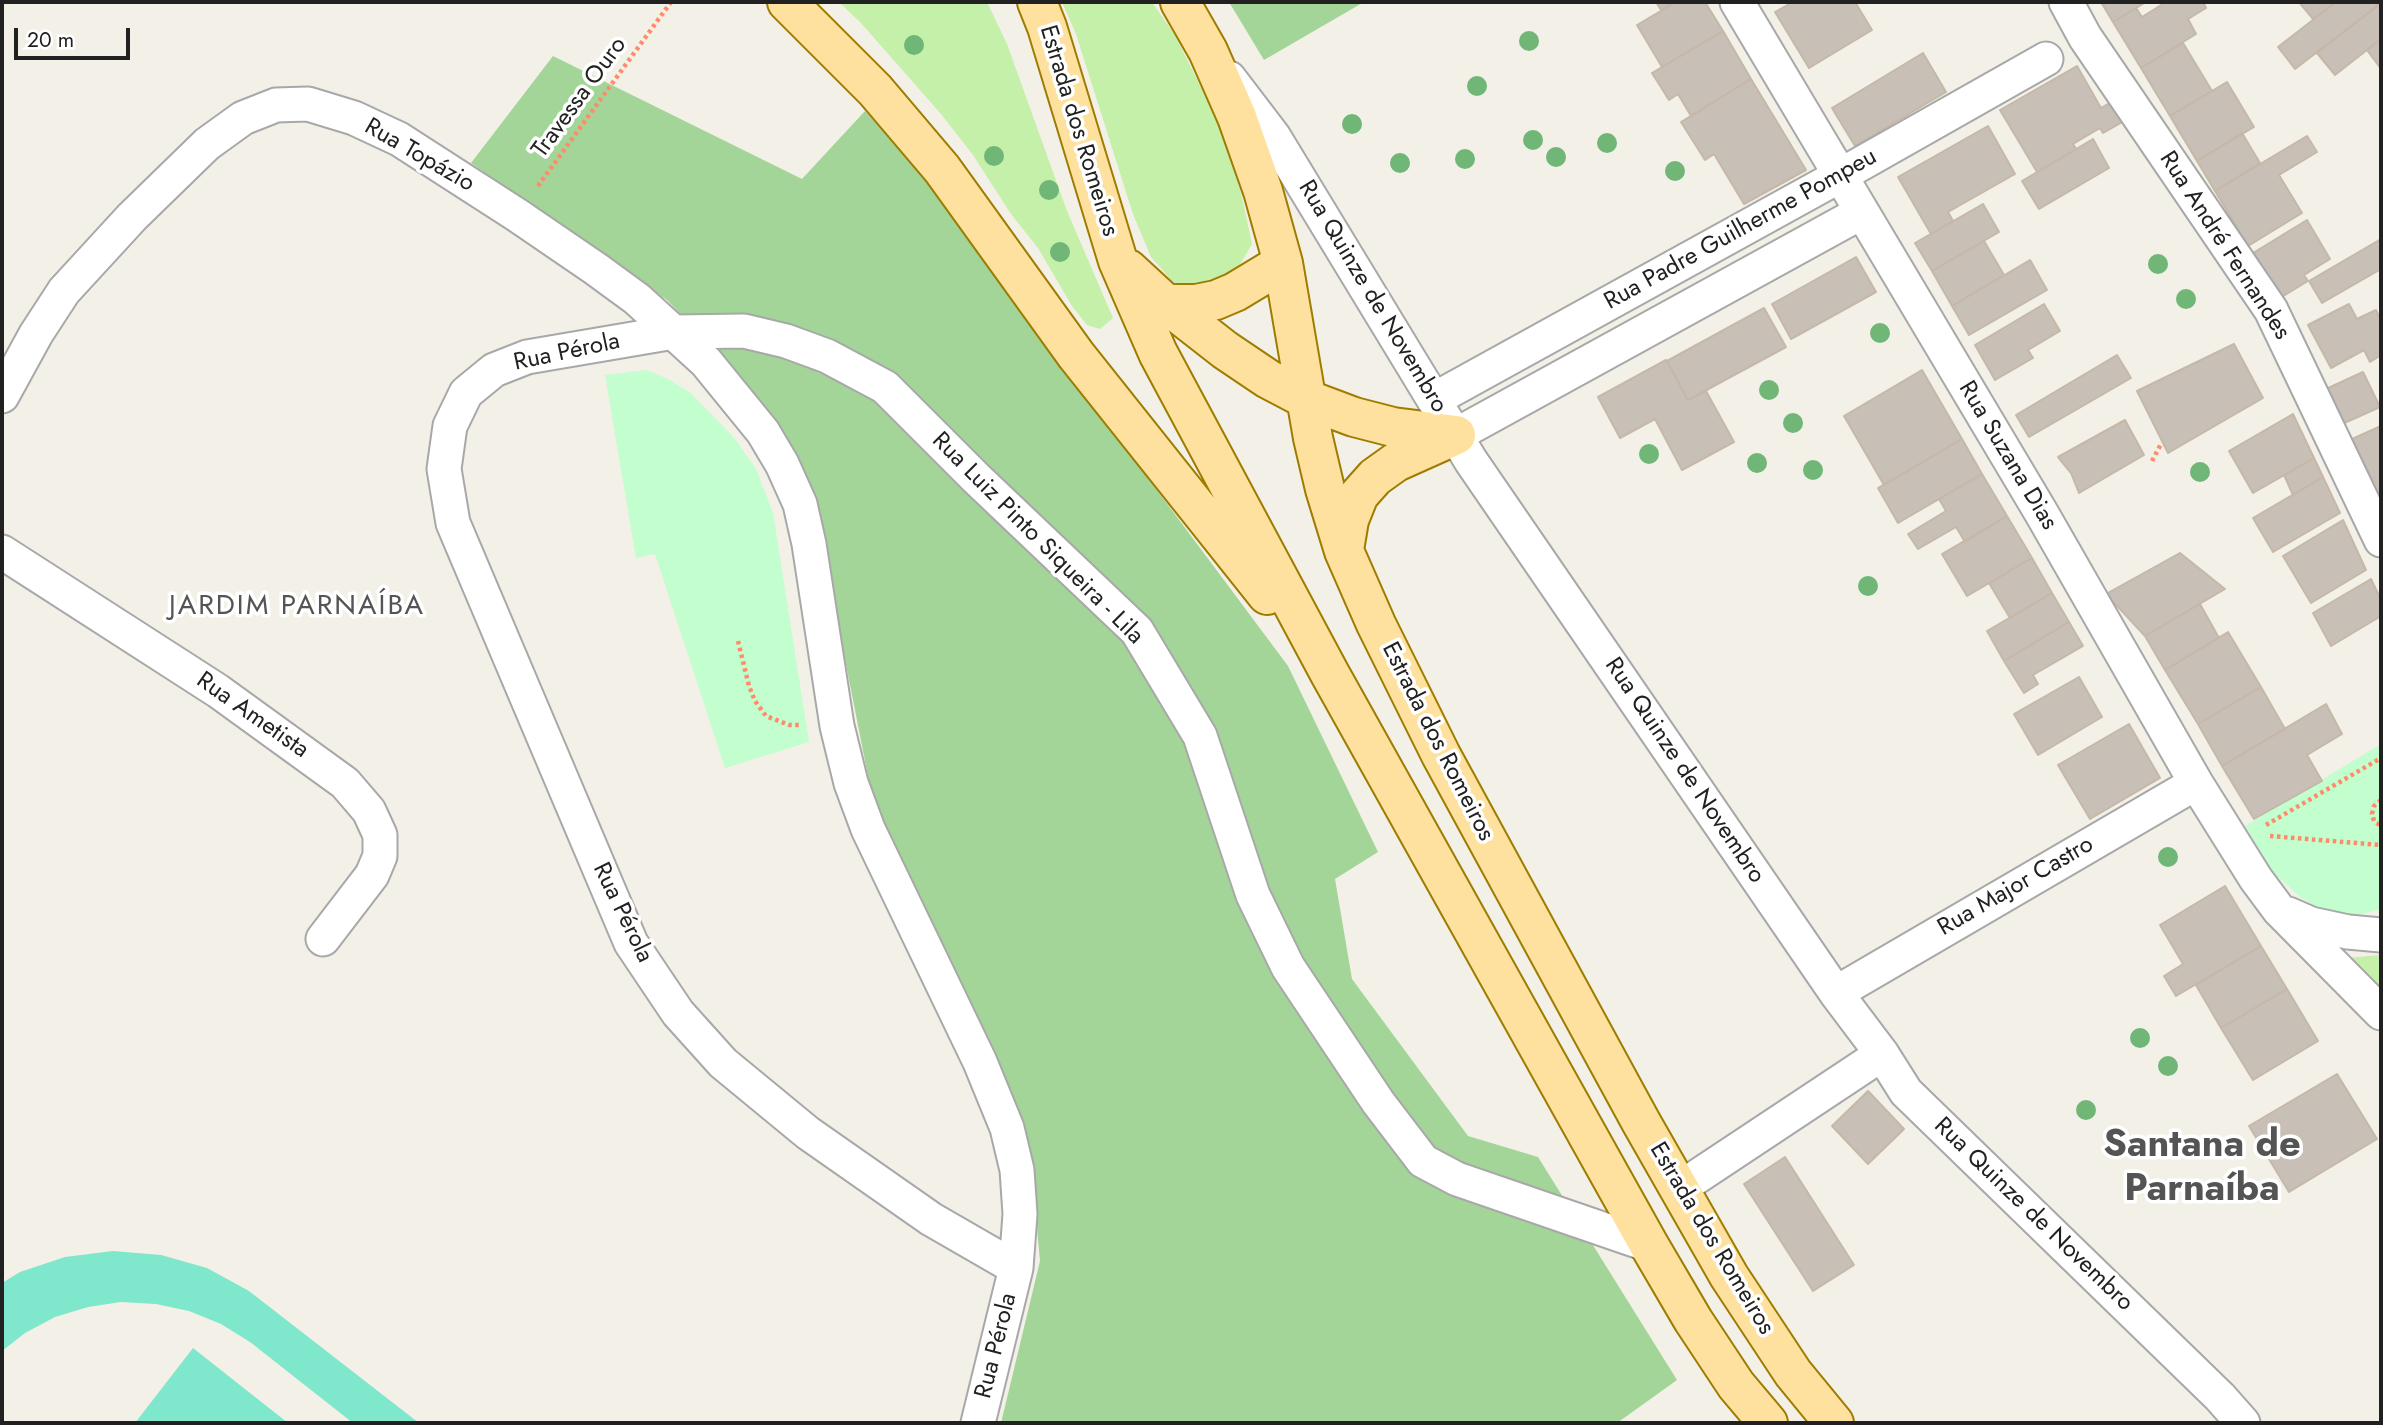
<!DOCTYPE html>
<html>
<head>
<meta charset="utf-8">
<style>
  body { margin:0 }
  #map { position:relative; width:2383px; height:1425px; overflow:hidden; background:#f2f0e7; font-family:Jost,sans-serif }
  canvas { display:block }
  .frame { position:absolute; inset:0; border:4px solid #212121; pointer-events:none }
  .scale { position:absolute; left:14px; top:28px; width:116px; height:32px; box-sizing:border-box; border:4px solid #212121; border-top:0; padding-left:9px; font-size:21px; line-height:24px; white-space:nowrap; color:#212121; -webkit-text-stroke:5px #fff; paint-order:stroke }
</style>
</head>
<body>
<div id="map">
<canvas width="2383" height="1425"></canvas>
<div class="frame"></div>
<div class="scale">20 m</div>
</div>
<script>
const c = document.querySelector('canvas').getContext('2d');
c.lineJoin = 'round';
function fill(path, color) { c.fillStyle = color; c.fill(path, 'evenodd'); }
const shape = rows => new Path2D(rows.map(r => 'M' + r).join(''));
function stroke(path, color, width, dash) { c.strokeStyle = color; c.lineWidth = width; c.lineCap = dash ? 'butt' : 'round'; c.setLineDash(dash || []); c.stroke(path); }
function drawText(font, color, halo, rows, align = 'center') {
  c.font = font + ' Jost,sans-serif'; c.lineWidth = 7; c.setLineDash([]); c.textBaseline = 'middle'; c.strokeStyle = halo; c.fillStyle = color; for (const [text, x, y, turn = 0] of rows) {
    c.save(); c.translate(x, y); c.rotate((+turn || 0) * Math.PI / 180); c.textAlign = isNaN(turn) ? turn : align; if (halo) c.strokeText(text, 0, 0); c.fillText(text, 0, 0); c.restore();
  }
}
fill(shape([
  [839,2,987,2,1007,44,1067,211,1113,318,1100,329,1087,325,1072,306,1038,248,1011,214,973,155,941,114,861,23],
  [1062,2,1152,2,1176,37,1215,116,1241,193,1252,244,1235,273,1201,288,1173,282,1151,257,1133,214,1076,34],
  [2381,955,2381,991,2346,958]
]), '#c4f0a9');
fill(shape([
  [1229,2,1364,2,1264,60],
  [553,56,802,179,865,111,919,171,1288,666,1378,852,1335,879,1352,979,1468,1136,1538,1157,1677,1380,1617,1423,1001,1423,1040,1261,1030,1153,881,842,813,497,777,423,738,373,667,300,471,163]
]), '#a3d598');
fill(shape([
  [646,370,668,379,691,393,735,439,756,469,773,513,809,742,725,768,655,554,636,558,605,375],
  [2381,744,2381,909,2358,915,2327,912,2300,897,2273,872,2245,826]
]), '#c2fece');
fill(shape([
  [113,1251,161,1255,207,1268,249,1291,419,1423,353,1423,250,1342,221,1324,189,1311,156,1304,121,1302,88,1307,55,1317,25,1333,2,1351,2,1283,20,1272,65,1257],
  [193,1348,288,1423,135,1423]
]), '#7fe7cb');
const building = shape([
  [1656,2,1676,2,1661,10,1656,2],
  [1676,2,1705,2,1723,31,1662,67,1637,25,1676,2],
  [1793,2,1855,2,1872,30,1809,68,1775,12,1793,2],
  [2101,2,2146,2,2113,22,2101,2],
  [2166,2,2203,2,2206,8,2188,19,2196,34,2141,68,2113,22,2136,8,2142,17,2166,2],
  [2299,2,2336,2,2313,19,2299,2],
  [2336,2,2381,3,2295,69,2278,47,2336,2],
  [2381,3,2381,39,2335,75,2317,53,2381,3],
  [1723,31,1751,79,1691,116,1678,94,1669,100,1652,73,1723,31],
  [2381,39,2381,69,2367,50,2381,39],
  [2183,43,2212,91,2170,116,2141,68,2183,43],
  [1923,53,1946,92,1855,146,1832,108,1923,53],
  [2077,66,2101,108,2113,101,2126,120,2103,133,2100,128,2073,144,2076,149,2037,172,2000,110,2077,66],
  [1751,79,1806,170,1744,204,1714,154,1705,160,1681,122,1751,79],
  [2227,82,2254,127,2197,161,2170,116,2227,82],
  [1988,126,2015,174,1948,212,1953,221,1931,234,1898,177,1988,126],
  [2242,133,2260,163,2215,191,2197,161,2242,133],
  [2307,136,2317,152,2279,175,2302,213,2248,246,2215,191,2307,136],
  [2093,139,2109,168,2039,209,2022,181,2093,139],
  [1983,204,1999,232,1932,271,1915,243,1983,204],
  [2307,220,2330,259,2304,275,2308,281,2280,298,2253,253,2307,220],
  [2381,239,2381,269,2322,303,2309,281,2381,239],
  [1984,241,2004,275,1952,306,1932,271,1984,241],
  [1856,257,1876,292,1791,339,1772,304,1856,257],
  [2030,260,2047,290,1969,335,1952,306,2030,260],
  [2044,304,2060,331,2028,350,2033,358,1995,380,1975,345,2044,304],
  [2349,304,2357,319,2376,310,2381,321,2381,355,2370,362,2364,350,2331,368,2308,325,2349,304],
  [1764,308,1786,347,1688,400,1667,361,1764,308],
  [2234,344,2263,398,2168,453,2137,391,2234,344],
  [2117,355,2131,378,2029,437,2016,415,2117,355],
  [1666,360,1688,400,1706,391,1734,442,1682,470,1655,419,1620,438,1598,397,1666,360],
  [1922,370,1962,439,1884,485,1844,416,1922,370],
  [2363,372,2380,407,2342,424,2326,389,2363,372],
  [2293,414,2314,458,2253,493,2229,451,2293,414],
  [2125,420,2144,455,2079,493,2071,473,2058,457,2125,420],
  [2381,426,2381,508,2350,440,2381,426],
  [1962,439,1982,474,1898,523,1878,488,1962,439],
  [2314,458,2323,477,2293,495,2284,475,2314,458],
  [1982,474,2007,516,1965,542,1956,527,1918,549,1908,534,1946,511,1939,499,1982,474],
  [2323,477,2340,513,2273,552,2253,518,2323,477],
  [2007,516,2032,558,1967,596,1942,554,2007,516],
  [2343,520,2366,570,2311,603,2283,556,2343,520],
  [2180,553,2225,589,2145,636,2106,594,2180,553],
  [2032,558,2052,593,2010,618,1989,583,2032,558],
  [2371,579,2381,600,2381,616,2331,646,2313,613,2371,579],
  [2052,593,2069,622,2004,661,1987,631,2052,593],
  [2200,604,2219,638,2165,670,2145,636,2200,604],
  [2069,622,2083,646,2033,675,2038,684,2024,693,2004,661,2069,622],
  [2228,632,2261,687,2198,724,2165,670,2228,632],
  [2079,677,2102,717,2038,755,2014,714,2079,677],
  [2261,687,2285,729,2222,766,2198,724,2261,687],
  [2326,704,2342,734,2307,755,2322,781,2254,819,2222,766,2326,704],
  [2129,724,2160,778,2090,819,2058,765,2129,724],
  [2225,886,2261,946,2176,996,2164,976,2183,964,2160,925,2225,886],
  [2261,946,2287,989,2221,1028,2196,985,2261,946],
  [2287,989,2318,1041,2253,1080,2221,1028,2287,989],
  [2337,1074,2377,1139,2289,1192,2249,1126,2337,1074],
  [1868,1091,1904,1129,1868,1164,1832,1126,1868,1091],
  [1785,1157,1854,1265,1813,1291,1744,1184,1785,1157]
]);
fill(building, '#c8bfb6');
stroke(building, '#c5b8a8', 2);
const minor = shape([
  [1737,2,2042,514,2196,783,2256,879,2279,910,2381,1013],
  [2066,2,2085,37,2271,310,2381,540],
  [1229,78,1274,137,1471,461,1836,993,1882,1054,1906,1092,2220,1397,2243,1423],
  [2,396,36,334,64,291,132,217,207,144,243,118,276,105,308,104,354,118,399,139,517,215,596,269,637,299,706,362,763,432,782,464,800,504,809,544,837,726,851,783,868,829,980,1062,1007,1128,1017,1170,1020,1214,1016,1268,978,1423],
  [1435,399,1841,175,2046,59],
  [1456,435,1862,212],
  [2,552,218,691,345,783,369,811,380,835,380,856,372,875,323,939],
  [2288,914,2311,924,2348,932,2381,935],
  [1836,993,2196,783],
  [1680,1188,1882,1054],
  [1016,1268,931,1219,808,1133,723,1063,678,1013,631,943,453,523,444,469,450,426,466,393,494,370,527,357,674,332,744,331,786,341,827,356,885,387,976,478,1137,631,1200,736,1253,895,1288,967,1378,1102,1423,1161,1457,1179,1649,1245]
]);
const primary = shape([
  [787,2,875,90,942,169,1076,355,1267,595],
  [1037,2,1047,27,1118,261,1158,353,1330,674,1649,1245,1693,1320,1736,1385,1768,1423],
  [1180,2,1208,51,1237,117,1263,191,1283,263,1313,438,1325,489,1344,551,1376,624,1441,755,1641,1122,1729,1276,1793,1373,1834,1423],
  [1128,269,1166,304,1225,350,1268,379,1306,399,1354,417,1393,427,1456,435],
  [1166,304,1196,304,1216,300,1235,292,1283,263],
  [1344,550,1349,520,1359,495,1375,477,1396,462,1454,436]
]);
stroke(minor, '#a8a8a8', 37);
stroke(primary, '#9e7c00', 42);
stroke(shape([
  [538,186,671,2],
  [2152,461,2161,444],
  [738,641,749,686,755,701,766,716,789,725,801,725],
  [2381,800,2374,806,2372,814,2374,821,2381,826],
  [2266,825,2381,758],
  [2270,836,2381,845]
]), '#ff8b6b', 4.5, [3.5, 3.5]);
stroke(minor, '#fff', 33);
stroke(primary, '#ffe19f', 38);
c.fillStyle = '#6fb677';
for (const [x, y] of [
  [1529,41],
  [914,45],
  [1477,86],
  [1352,124],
  [1533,140],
  [1607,143],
  [994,156],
  [1556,157],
  [1465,159],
  [1400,163],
  [1675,171],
  [1049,190],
  [1060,252],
  [2158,264],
  [2186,299],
  [1880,333],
  [1769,390],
  [1793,423],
  [1649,454],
  [1757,463],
  [1813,470],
  [2200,472],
  [1868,586],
  [2168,857],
  [2140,1038],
  [2168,1066],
  [2086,1110]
]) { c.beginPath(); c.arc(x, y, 10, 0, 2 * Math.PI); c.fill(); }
drawText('24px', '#212121', '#fff', [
  ["Travessa Ouro",580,98,-54],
  ["Estrada dos Romeiros",1078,131,73],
  ["Rua Topázio",419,156,30],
  ["Rua Padre Guilherme Pompeu",1741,230,-29],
  ["Rua André Fernandes",2224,246,57],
  ["Rua Quinze de Novembro",1372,297,59],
  ["Rua Pérola",567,353,-12],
  ["Rua Suzana Dias",2007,456,59],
  ["Rua Luiz Pinto Siqueira - Lila",1037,539,45],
  ["Rua Ametista",252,716,35],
  ["Estrada dos Romeiros",1437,742,63],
  ["Rua Quinze de Novembro",1684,771,56],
  ["Rua Major Castro",2016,887,-30],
  ["Rua Pérola",622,913,64],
  ["Rua Quinze de Novembro",2033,1215,44],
  ["Estrada dos Romeiros",1711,1239,59],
  ["Rua Pérola",997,1346,-76]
]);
c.letterSpacing = '2px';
drawText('28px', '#545454', '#fff', [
  ["JARDIM PARNAÍBA",297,607]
]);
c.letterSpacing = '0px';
drawText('bold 38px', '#545454', '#fff', [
  ["Santana de",2202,1147],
  ["Parnaíba",2202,1191]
]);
</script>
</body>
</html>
